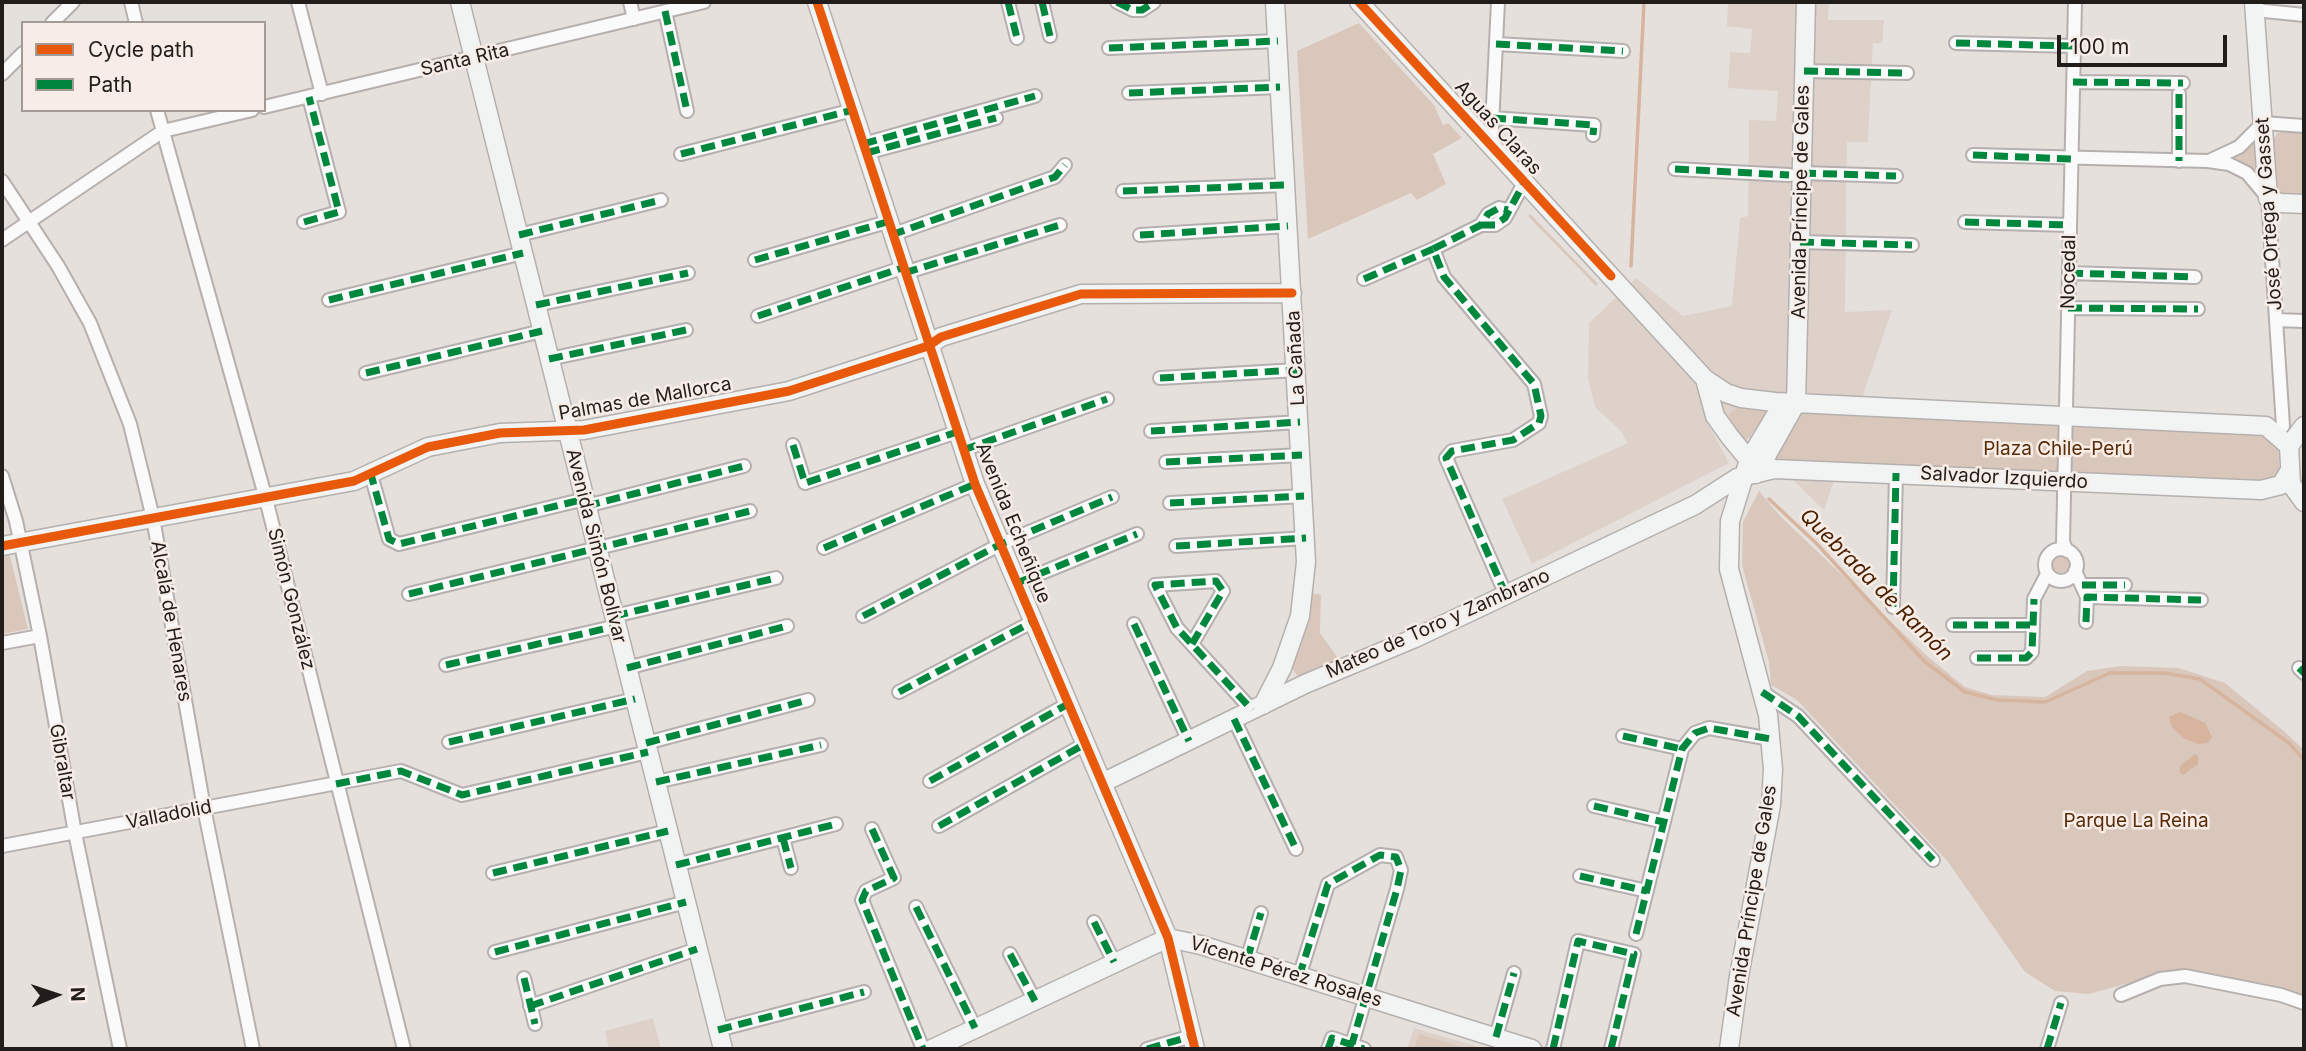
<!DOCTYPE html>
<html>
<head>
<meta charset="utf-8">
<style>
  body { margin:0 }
  #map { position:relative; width:2306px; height:1051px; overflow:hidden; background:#e6e0dd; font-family:Inter,sans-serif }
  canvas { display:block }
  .frame { position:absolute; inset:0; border:4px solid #211d1b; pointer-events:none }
  .legend { position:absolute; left:21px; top:21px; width:245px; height:91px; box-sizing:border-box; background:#f8ede6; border:2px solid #a29a95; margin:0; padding:9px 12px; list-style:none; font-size:21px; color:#211d1b }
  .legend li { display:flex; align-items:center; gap:14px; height:35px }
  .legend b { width:35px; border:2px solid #a29a95 }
  .north { position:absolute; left:21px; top:960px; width:70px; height:70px; -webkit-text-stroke:5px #f8ede6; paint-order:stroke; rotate:88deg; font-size:19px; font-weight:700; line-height:28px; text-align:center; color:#211d1b }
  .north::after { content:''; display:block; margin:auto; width:24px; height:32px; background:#211d1b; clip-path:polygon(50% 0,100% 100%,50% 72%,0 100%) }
  .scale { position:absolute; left:2057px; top:35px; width:170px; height:32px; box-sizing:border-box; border:4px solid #211d1b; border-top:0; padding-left:9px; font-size:21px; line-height:24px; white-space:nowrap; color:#211d1b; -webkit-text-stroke:5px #f8ede6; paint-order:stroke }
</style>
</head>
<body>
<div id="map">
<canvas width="2306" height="1051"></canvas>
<div class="frame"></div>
<ul class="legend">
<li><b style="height:9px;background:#e8590c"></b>Cycle path</li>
<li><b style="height:9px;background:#00873e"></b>Path</li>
</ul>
<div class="north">N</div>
<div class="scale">100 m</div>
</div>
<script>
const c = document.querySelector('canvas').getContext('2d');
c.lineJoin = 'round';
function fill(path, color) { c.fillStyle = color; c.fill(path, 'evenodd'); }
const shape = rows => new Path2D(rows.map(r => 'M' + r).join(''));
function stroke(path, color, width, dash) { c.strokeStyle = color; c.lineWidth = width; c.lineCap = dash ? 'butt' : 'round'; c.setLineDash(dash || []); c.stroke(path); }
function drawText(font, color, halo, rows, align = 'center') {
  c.font = font + ' Inter,sans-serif'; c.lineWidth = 5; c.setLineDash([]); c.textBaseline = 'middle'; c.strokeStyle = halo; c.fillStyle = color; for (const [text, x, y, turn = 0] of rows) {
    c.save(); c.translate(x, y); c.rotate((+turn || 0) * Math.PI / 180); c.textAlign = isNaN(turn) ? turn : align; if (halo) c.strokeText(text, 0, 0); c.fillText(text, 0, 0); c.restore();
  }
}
fill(shape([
  [1728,2,1829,2,1828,20,1884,20,1882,43,1873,43,1868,142,1847,142,1845,312,1892,310,1824,510,1703,392,1709,426,1729,463,1532,564,1502,499,1628,443,1621,431,1595,407,1588,378,1589,323,1636,278,1683,316,1732,306,1740,218,1748,216,1749,120,1776,121,1778,91,1728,88,1730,52,1750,53,1752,29,1727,26],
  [653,1018,661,1049,609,1049,605,1031],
  [1414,1028,1486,1049,1407,1049]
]), '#ddd1ca');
fill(shape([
  [1359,23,1434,105,1443,125,1448,123,1462,138,1433,154,1446,184,1417,200,1411,193,1308,239,1297,51],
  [2286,132,2304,134,2304,201,2279,197,2276,191,2273,141,2277,133],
  [2256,138,2259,177,2246,167,2230,160],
  [1530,214,1598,284,1596,286,1528,216],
  [1740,406,1769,411,1746,441,1729,419,1730,413],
  [1798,411,2270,433,2278,441,2280,480,2272,485,1780,464,1769,458],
  [1759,491,1780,516,1927,656,1965,687,1992,695,2045,697,2087,671,2121,666,2179,668,2225,683,2285,732,2304,750,2304,996,2179,969,2089,994,2055,991,2025,972,1948,862,1797,700,1771,685,1769,662,1742,565,1743,522],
  [9,552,28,629,2,634,2,553],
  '2052 564a9 9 0 1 1 18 0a9 9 0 1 1-18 0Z',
  [1311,593,1321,595,1320,633,1340,661,1299,678,1288,663],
  [1419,1034,1469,1049,1414,1049]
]), '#dac7bc');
fill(shape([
  [2180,712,2205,723,2212,737,2208,743,2198,744,2183,738,2172,727,2169,717],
  [2195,754,2198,756,2198,764,2183,775,2179,772,2181,765]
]), '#d6b49e');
stroke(shape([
  [1631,266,1644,2],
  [1769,499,1817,544,1924,661,1965,692,1997,700,2045,702,2110,673,2164,673,2200,679,2289,743,2304,760]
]), '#d6b49e', 3.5);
const street = shape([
  [131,2,136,23],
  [298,2,322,94],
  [630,2,634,19],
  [1008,2,1017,38],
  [1042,2,1050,36],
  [1117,2,1133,10,1142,10,1154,2],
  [2255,10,2304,15],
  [665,11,687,111],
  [52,23,73,2],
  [1956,43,2074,46],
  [1496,44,1623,51],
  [1109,48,1278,41],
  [1804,71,1907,73],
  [2,74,23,53],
  [2073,82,2183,83],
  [1129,93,1280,87],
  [2179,94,2179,161],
  [264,107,704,2],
  [157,110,266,499,404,1049],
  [1492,118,1594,125,1593,135],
  [863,144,1035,96],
  [1491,146,1498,2],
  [866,153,996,118],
  [681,154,853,110],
  [1973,155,2208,161,2229,164,2247,173,2268,198,2283,426],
  [2211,160,2239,147,2263,123,2304,126],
  [1675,169,1789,175],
  [1802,173,1896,176],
  [2,181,58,266,90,323,130,424,153,518,204,808,253,1049],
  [1123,191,1286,185],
  [304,222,339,212,309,97],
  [1965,222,2070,225],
  [1481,225,1495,225,1505,218,1524,183],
  [519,235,661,200],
  [891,235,1055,177,1065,165],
  [1140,235,1288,226],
  [2,240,163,131,252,110],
  [1800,242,1912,245],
  [755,260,887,222],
  [904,273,1060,225],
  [2069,273,2195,277],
  [1364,279,1433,249],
  [329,300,523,253],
  [536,305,688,273],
  [2068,308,2198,309],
  [758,316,902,268],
  [2276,320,2304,321],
  [549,359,686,330],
  [366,373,542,331],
  [1160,378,1297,370],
  [1151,431,1300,422],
  [793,445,805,483,957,432],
  [963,450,1107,399],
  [1166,462,1302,455],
  [370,471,389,539,399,544,585,499],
  [2,476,16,521,40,636,75,833,120,1049],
  [1170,503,1304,496],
  [586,506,744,466],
  [1176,546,1306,538],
  [824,548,975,484],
  '2045 565a16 16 0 1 1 32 0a16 16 0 1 1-32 0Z',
  [2067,551,2063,542,2075,2],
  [2075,571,2087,597,2086,622],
  [1017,583,1137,534],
  [2082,585,2125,585],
  [409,594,750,511],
  [1506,595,1446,458,1452,451,1513,440,1539,423,1541,416,1534,384,1444,277,1433,249,1481,225,1488,214,1499,208,1508,210],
  [2087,597,2201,600],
  [1893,607,1896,473],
  [614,616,776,578],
  [863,616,1001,544,1112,497],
  [1134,624,1189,741],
  [1953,625,2033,625],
  [2,643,40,636],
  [1192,644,1223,591,1216,581,1155,585,1177,628,1252,710],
  [1977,658,2026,658,2032,652,2034,599,2047,574],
  [446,665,617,626],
  [627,668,787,626],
  [2299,668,2304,673],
  [899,692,1034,621],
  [1762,692,1798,716,1933,860],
  [1234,719,1296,849],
  [1623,736,1682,749],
  [449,742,635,699],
  [646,743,808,700],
  [930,781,1068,704],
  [656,782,821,745],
  [1594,806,1664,822],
  [939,826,1085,744],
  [872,829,894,878,866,891,862,900,923,1049],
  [783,838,791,868],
  [2,846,401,771,462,795,648,752],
  [676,865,836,824],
  [493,873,668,831],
  [1580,876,1647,891],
  [916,907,975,1028],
  [1094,922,1114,962],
  [1636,934,1682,749,1695,733,1709,728,1771,739],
  [495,952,686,902],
  [1010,954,1035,1001],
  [1247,960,1261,913],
  [1299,977,1328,884,1380,855,1396,857,1401,870,1397,889,1352,1044],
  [524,978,535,1024],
  [2121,995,2160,979,2185,976,2281,995,2304,1003],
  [530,1006,697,949],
  [718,1030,864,992],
  [1496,1037,1514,973],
  [1147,1049,1192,1036],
  [1328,1049,1332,1038,1364,1049],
  [1553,1049,1578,941,1634,954,1611,1049],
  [2047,1049,2061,1003]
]);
const secondary = shape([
  [460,2,723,1049],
  [817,2,975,484,1168,938,1195,1049],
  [1359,2,1705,379,1726,393,1741,398,1775,402,2266,426,2289,446,2291,484,2304,502],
  [2254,2,2268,198,2280,203,2304,204],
  [1705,379,1715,416,1730,437,1749,460,1774,469,2261,490,2281,485,2289,472],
  [2289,446,2304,426],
  [1756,474,1796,403,1806,2],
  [2,546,354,481,428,447,500,433,584,430,789,391,928,346,941,337,1081,294,1292,293],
  [1263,705,1282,668,1300,616,1306,562,1275,2],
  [1102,783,1305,684,1415,638,1695,505,1737,478,1774,469],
  [932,1049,1168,938,1201,945,1532,1049],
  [1729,1049,1739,976,1771,805,1773,769,1768,715,1729,569,1730,521,1749,460,1776,415,1796,403]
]);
stroke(street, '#b5b0ae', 16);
stroke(secondary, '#b5b0ae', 21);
stroke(street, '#fbfafa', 12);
stroke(secondary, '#f1f4f3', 18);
stroke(shape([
  [1008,2,1017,38],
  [1042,2,1050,36],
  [1117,2,1133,10,1142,10,1154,2],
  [665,11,687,111],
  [1956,43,2074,46],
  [1496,44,1623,51],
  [1109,48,1278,41],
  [1804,71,1907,73],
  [2073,82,2183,83],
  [1129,93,1280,87],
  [2179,94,2179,161],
  [1492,118,1594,125,1593,135],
  [863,144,1035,96],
  [866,153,996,118],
  [681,154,853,110],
  [1973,155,2071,159],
  [1675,169,1789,175],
  [1802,173,1896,176],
  [1123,191,1286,185],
  [304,222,339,212,309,97],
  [1965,222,2070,225],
  [1481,225,1495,225,1505,218,1524,183],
  [519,235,661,200],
  [891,235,1055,177,1065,165],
  [1140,235,1288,226],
  [1800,242,1912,245],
  [755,260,887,222],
  [904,273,1060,225],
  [2069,273,2195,277],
  [1364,279,1433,249],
  [329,300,523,253],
  [536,305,688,273],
  [2068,308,2198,309],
  [758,316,902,268],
  [549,359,686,330],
  [366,373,542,331],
  [1160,378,1297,370],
  [1151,431,1300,422],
  [793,445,805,483,957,432],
  [963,450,1107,399],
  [1166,462,1302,455],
  [370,471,389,539,399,544,585,499],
  [1170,503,1304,496],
  [586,506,744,466],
  [1176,546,1306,538],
  [824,548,975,484],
  [1017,583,1137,534],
  [2082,585,2125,585],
  [409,594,750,511],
  [1506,595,1446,458,1452,451,1513,440,1539,423,1541,416,1534,384,1444,277,1433,249,1481,225,1488,214,1499,208,1508,210],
  [1893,607,1896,473],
  [614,616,776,578],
  [863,616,1001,544,1112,497],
  [2086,622,2087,597,2201,600],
  [1134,624,1189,741],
  [1953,625,2033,625],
  [1192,644,1223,591,1216,581,1155,585,1177,628,1252,710],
  [1977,658,2026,658,2032,652,2034,599],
  [446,665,617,626],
  [627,668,787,626],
  [2299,668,2304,673],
  [899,692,1034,621],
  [1762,692,1798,716,1933,860],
  [1234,719,1296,849],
  [1623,736,1682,749],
  [449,742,635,699],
  [646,743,808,700],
  [930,781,1068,704],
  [656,782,821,745],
  [336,784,401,771,462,795,648,752],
  [1594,806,1664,822],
  [939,826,1085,744],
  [872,829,894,878,866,891,862,900,923,1049],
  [783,838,791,868],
  [676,865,836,824],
  [493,873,668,831],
  [1580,876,1647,891],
  [916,907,975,1028],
  [1094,922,1114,962],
  [1636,934,1682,749,1695,733,1709,728,1771,739],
  [495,952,686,902],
  [1010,954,1035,1001],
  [1247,960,1261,913],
  [1299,977,1328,884,1380,855,1396,857,1401,870,1397,889,1352,1044],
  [524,978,535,1024],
  [530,1006,697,949],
  [718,1030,864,992],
  [1496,1037,1514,973],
  [1147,1049,1192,1036],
  [1328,1049,1332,1038,1364,1049],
  [1553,1049,1578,941,1634,954,1611,1049],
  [2047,1049,2061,1003]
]), '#00873e', 7, [14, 7]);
stroke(shape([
  [817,2,975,484,1168,938,1195,1049],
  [1359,2,1611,276],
  [2,546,354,481,428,447,500,433,584,430,789,391,928,346,941,337,1081,294,1292,293]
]), '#e8590c', 9);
drawText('19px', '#211d1b', '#f8ede6', [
  ["Santa Rita",465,60,-13],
  ["Aguas Claras",1498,128,48],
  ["Avenida Príncipe de Gales",1801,202,-89],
  ["José Ortega y Gasset",2269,214,-94],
  ["Nocedal",2069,272,-89],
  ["La Cañada",1296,358,-93],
  ["Palmas de Mallorca",645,399,-10],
  ["Salvador Izquierdo",2004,478,3],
  ["Avenida Echeñique",1013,523,68],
  ["Avenida Simón Bolívar",596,546,76],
  ["Simón González",291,599,76],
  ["Alcalá de Henares",171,621,80],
  ["Mateo de Toro y Zambrano",1438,624,-24],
  ["Gibraltar",62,762,80],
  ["Valladolid",169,815,-11],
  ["Avenida Príncipe de Gales",1752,901,-81],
  ["Vicente Pérez Rosales",1286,972,17]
]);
drawText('19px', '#582b09', '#f8ede6', [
  ["Plaza Chile-Perú",2058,449],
  ["Parque La Reina",2136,821]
]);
drawText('italic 21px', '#4b2000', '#f8ede6', [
  ["Quebrada de Ramón",1876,585,45]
]);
</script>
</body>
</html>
